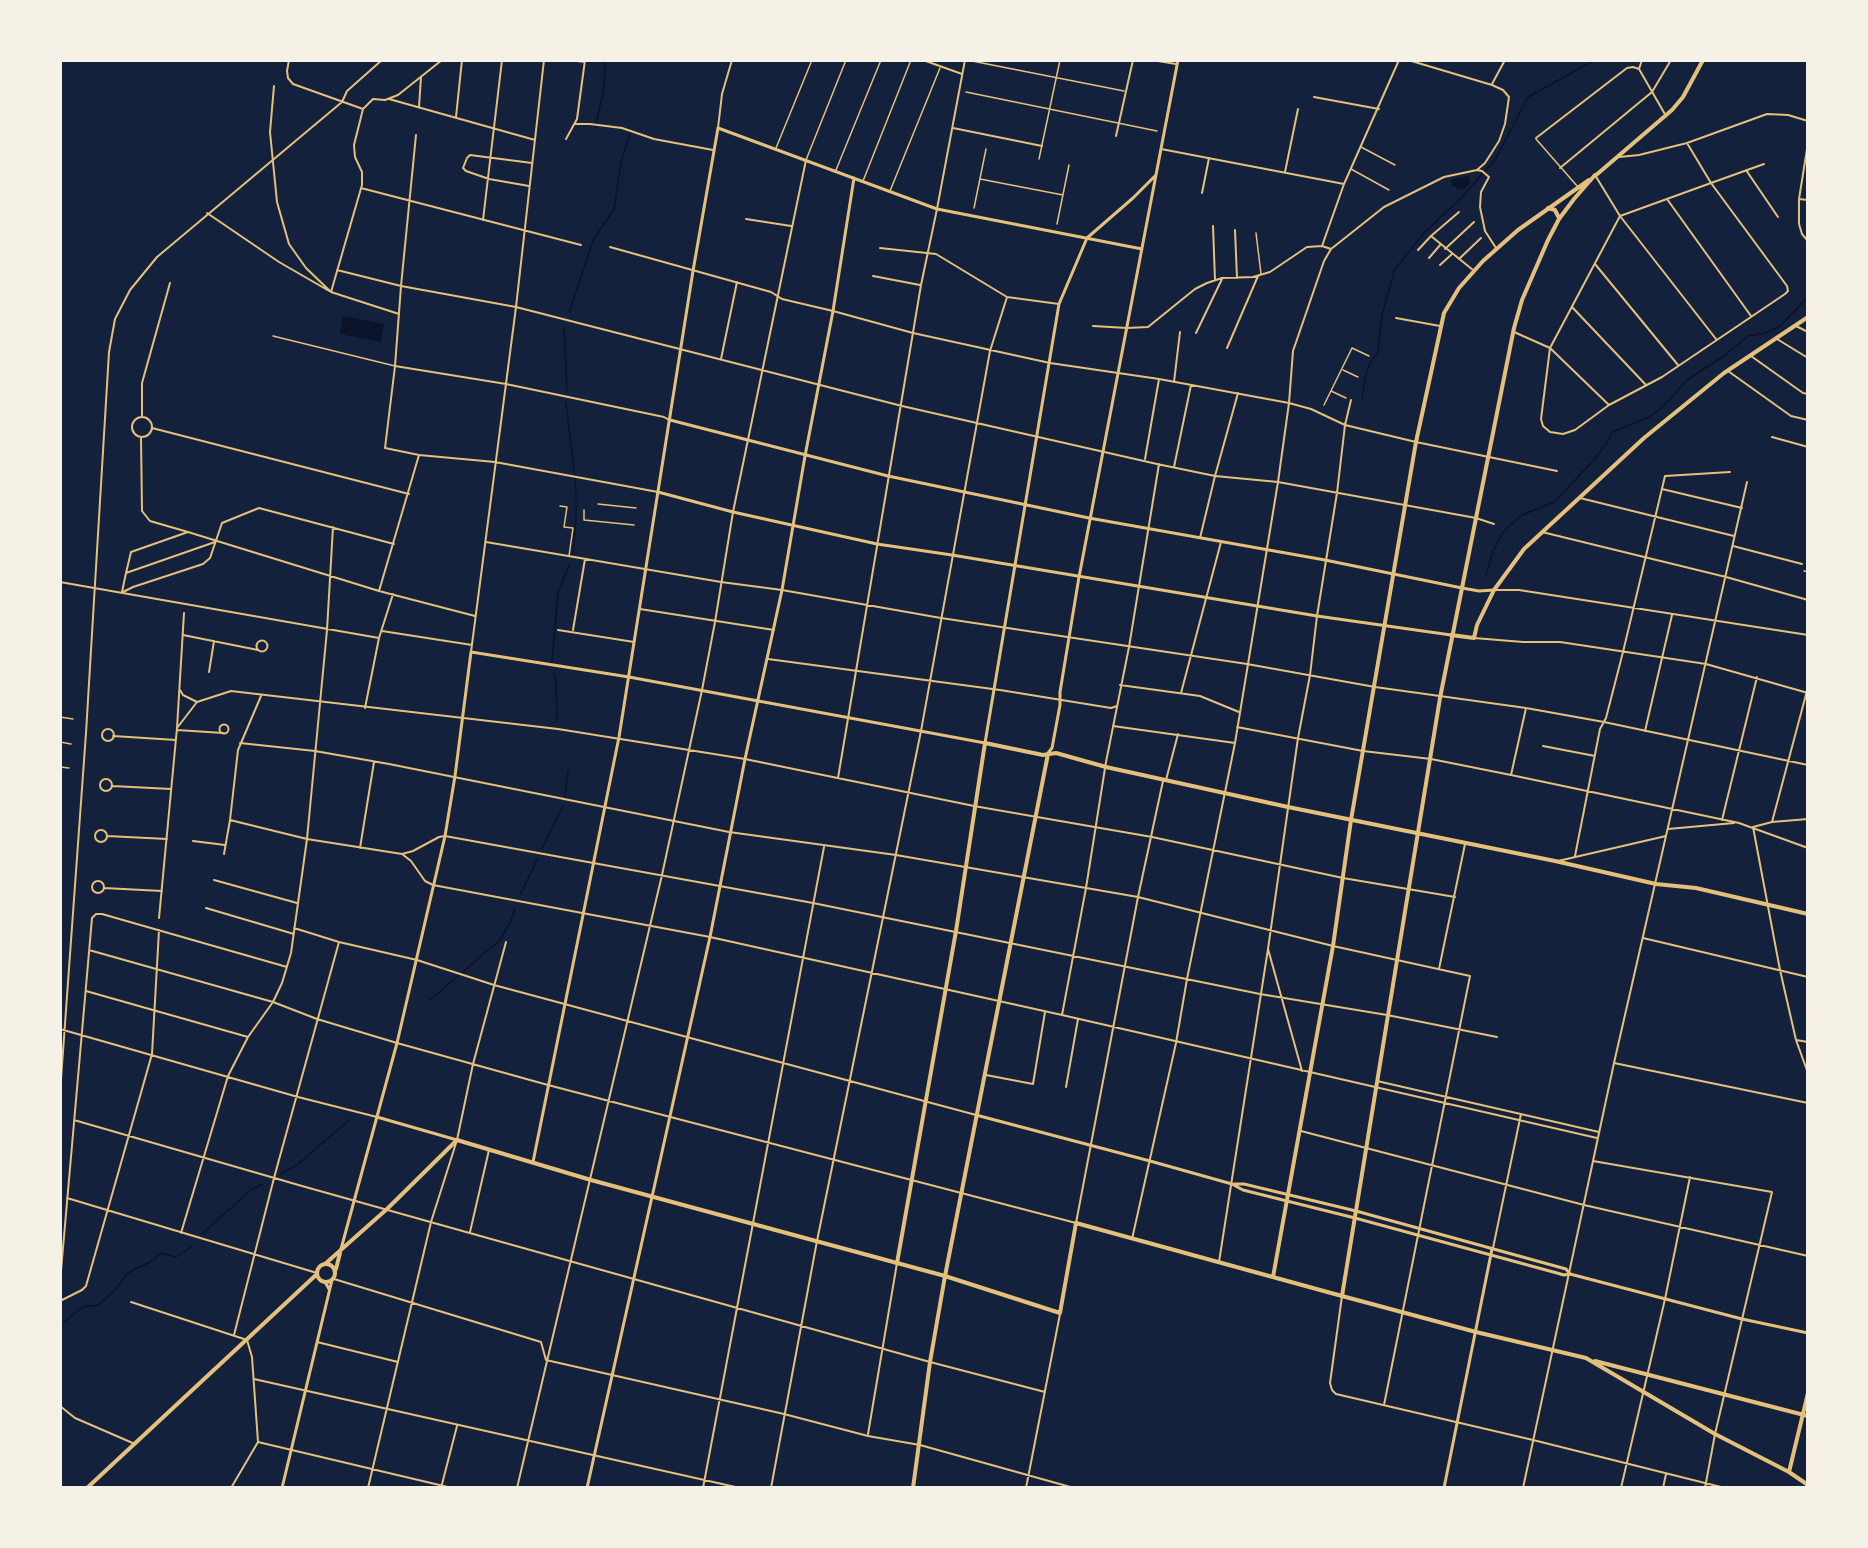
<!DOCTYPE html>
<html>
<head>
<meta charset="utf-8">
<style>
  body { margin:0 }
  #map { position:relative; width:1868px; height:1548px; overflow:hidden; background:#14213d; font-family:"DejaVu Sans",sans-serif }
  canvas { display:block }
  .frame { position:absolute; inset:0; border:62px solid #f6f1e7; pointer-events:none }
</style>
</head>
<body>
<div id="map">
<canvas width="1868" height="1548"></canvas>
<div class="frame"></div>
</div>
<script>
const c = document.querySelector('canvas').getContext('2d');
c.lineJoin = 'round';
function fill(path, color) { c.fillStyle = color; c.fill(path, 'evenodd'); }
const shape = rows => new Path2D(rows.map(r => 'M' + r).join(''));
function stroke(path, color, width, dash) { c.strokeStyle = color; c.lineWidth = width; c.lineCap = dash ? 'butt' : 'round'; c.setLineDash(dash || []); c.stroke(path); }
fill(shape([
  [1469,176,1470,183,1463,190,1452,186,1451,179],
  [343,316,384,324,381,342,340,334]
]), '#0b132b');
stroke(shape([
  [595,128,604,88,605,60],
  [1457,190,1459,187],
  [569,312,593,240,614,209,621,162,631,131],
  [564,326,567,390],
  [1362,399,1365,378,1370,363,1378,352,1382,315,1395,269,1424,233,1459,200,1495,160,1528,97,1595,60],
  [566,402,576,489,576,518,573,554],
  [1486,576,1493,551,1504,531,1522,515,1554,502,1593,461,1607,443,1612,432,1647,418,1662,408,1687,380,1725,355,1748,336,1766,333,1780,326,1808,297],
  [552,662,558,593,570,564],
  [554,673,556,683,557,722],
  [565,796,568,770],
  [542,849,563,806],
  [520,895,538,858],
  [430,1000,500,940,511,921,515,908],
  [281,1174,297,1165,349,1120],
  [202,1234,251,1190,263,1184],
  [60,1325,83,1307,98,1305,103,1301,114,1291,128,1273,152,1261,162,1253,176,1257,192,1246]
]), '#0b132b', 1.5);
stroke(shape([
  [972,61,1124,91],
  [966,92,1157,131],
  [1536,139,1578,187],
  [1361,147,1395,165],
  [776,148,812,60],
  [1039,159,1060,60],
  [806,160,846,60],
  [1351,169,1389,190],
  [836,170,881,60],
  [980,179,1063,195],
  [863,181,911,60],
  [890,191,940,68],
  [974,208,986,149],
  [1057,224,1069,165],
  [1256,233,1261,274],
  [273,336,395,366],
  [1343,370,1358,377],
  [1331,391,1346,398],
  [1324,405,1352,348,1369,356],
  [598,504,636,508],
  [560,506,567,507,564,527,573,528,569,556],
  [584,510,584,520,634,525]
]), '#e5c07b', 1.5);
stroke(shape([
  [1804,571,1808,572],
  [60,717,73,719],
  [60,742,71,744],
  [60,767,69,768]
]), '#e5c07b', 1.5);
stroke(shape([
  [289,60,287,71,288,78,293,84,363,109,354,145,355,157,362,172,362,185,331,292],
  [569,60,585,62],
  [923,60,962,74],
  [1152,60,1176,64],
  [1408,60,1492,85,1503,90,1509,97,1505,124,1499,141,1485,163,1477,170],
  [1639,69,1666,116],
  [1639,69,1642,60],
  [1492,84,1505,60],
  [274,86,270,132,277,202,289,244,306,268,331,292],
  [1314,97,1379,109],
  [389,99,535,140],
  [419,107,421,77],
  [363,109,373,99,385,100,398,95,442,60],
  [456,117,462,60],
  [575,124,590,124,622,128,654,139,713,150],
  [718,128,722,94,732,60],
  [953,128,1042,146],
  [416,135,401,286,395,366,385,448,419,455,495,462,658,492],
  [1116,136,1133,60],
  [1536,138,1627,68,1633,67,1639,69],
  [566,139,577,119,585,60],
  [1687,143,1711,183,1787,286,1788,291,1785,294,1662,377,1609,405,1575,430,1563,434,1550,432,1543,426,1541,419,1550,348,1620,216,1711,183,1764,164],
  [1161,149,1344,184],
  [1619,157,1639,155,1687,143,1767,114,1788,115,1808,121],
  [1560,168,1652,92,1671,60],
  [1746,170,1778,217],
  [1285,172,1298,109],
  [1595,175,1620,216,1716,339],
  [529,186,489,179,466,171,463,168,467,158,470,155,532,163],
  [361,188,581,245],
  [1202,193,1209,158],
  [1667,199,1751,316],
  [1799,199,1808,200],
  [207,213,279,262,331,292,399,314],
  [746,219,791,226],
  [483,220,502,60],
  [1213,226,1215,280],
  [1235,230,1237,278],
  [1431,236,1473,270],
  [1807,240,1802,234,1799,224,1799,199,1808,143],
  [1322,246,1344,184,1399,60],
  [610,247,771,292,782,299,833,311,913,333,1050,363,1159,379,1289,403,1311,409,1345,425,1416,442,1557,471],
  [880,248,936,254,1007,297,1059,304],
  [1445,249,1474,222],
  [1418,250,1431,236,1459,212],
  [1429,258,1441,244],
  [1459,259,1481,238],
  [1595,264,1678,365],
  [1440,265,1452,254],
  [337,270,401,286,516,307,902,406,1157,464,1215,476,1278,482,1476,518,1494,524],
  [873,276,920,285],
  [1572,307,1646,385],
  [1396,318,1440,326],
  [1093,326,1127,328,1148,327,1195,289,1207,283,1222,278,1253,277,1270,272,1307,247,1322,246,1331,249],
  [1796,326,1808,332],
  [1514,332,1550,348,1609,405],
  [1196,333,1222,279],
  [1777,339,1808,358],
  [1227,348,1258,276],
  [1751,356,1803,393,1808,394],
  [721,359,737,282],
  [395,366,506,384,664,417,669,420],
  [1728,371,1791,416,1808,420],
  [1174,382,1180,332],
  [142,416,142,383,170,283],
  '132 427a10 10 0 1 1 20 0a10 10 0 1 1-20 0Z',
  [152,428,409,494],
  [141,437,142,511,150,521,188,532],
  [1772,437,1808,447],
  [1145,459,1159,379],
  [1174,467,1191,385],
  [1662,489,1742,508],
  [1580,498,1734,536],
  [1542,532,1726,577,1808,600],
  [1200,538,1215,476,1238,393],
  [486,542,721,582,782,590,941,618,1247,664,1375,687,1526,708,1604,722,1808,765],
  [1733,546,1802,564],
  [126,573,131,552,188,532,379,591,475,616],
  [60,582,379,638],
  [1494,590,1519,590,1808,635],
  [379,591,419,455],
  [122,592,126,573,215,542],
  [123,592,133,587,203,564,210,558,222,523,259,508,394,544],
  [640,609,774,630],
  [558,630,634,642],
  [573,630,585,559],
  [382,631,472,645],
  [183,635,258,650],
  [1474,638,1523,642,1560,642,1706,664,1808,693],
  '256.5 646a5.5 5.5 0 1 1 11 0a5.5 5.5 0 1 1-11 0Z',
  [471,652,516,307,544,60],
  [768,659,1000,690,1111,708,1117,706],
  [209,672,214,641],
  [1120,685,1200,696,1239,712],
  [180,690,183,695,197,702],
  [1181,693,1221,542],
  [365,708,379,638,393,594],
  '219.5 729a4.5 4.5 0 1 1 9 0a4.5 4.5 0 1 1-9 0Z',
  [1113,726,1235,743],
  [1237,727,1363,751,1431,759,1511,775,1739,823,1808,848],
  [177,728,197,702,231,691,558,729,745,759,974,806,1152,837,1343,878,1455,897],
  '102 735a6 6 0 1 1 12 0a6 6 0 1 1-12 0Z',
  [177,730,223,733],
  [1645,731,1672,615],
  [113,736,176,740],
  [240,743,315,751,389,764,729,832,896,855,1138,897,1333,946,1470,976,1384,1405],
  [1543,746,1595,756],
  [1511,775,1526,708],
  [838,778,921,285,937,209,965,60],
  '100 785a6 6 0 1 1 12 0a6 6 0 1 1-12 0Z',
  [1166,780,1178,734],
  [112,786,171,789],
  [230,820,307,839,402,854,413,851,439,837,445,836,813,903,1260,994,1387,1015,1497,1037],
  [1722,820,1757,677],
  [1772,822,1808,687],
  [1753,827,1780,970,1796,1040,1808,1073],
  [1753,827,1772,822,1808,819],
  [1668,829,1734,823],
  '95 836a6 6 0 1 1 12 0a6 6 0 1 1-12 0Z',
  [107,836,167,839],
  [193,841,225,845],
  [360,848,374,762],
  [224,854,230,820,238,750,261,696],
  [402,854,411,861,425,881,433,885,710,937,1062,1015,1597,1138],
  [1575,856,1600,729,1606,718,1623,652,1665,476,1730,472],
  [1558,861,1666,836],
  [214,880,297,903],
  '92 887a6 6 0 1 1 12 0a6 6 0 1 1-12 0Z',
  [104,888,162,891],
  [206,908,294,934],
  [159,918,177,728,184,613],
  [294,928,339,942,417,960,494,985,976,1115],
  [1643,938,1808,977],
  [1268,949,1302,1071],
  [89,950,273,1002,317,1019,397,1043,548,1085,1076,1223,1138,897,1163,781],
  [1439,969,1465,844],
  [86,991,248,1037],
  [1062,1015,1086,888,1106,762,1129,647,1159,464],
  [60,1029,298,1097,377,1117],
  [1796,1040,1808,1042],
  [1614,1063,1808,1103],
  [986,1075,1033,1084,1045,1012],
  [1377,1081,1599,1132],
  [1066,1087,1078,1019],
  [60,1093,86,733,109,352,115,319,130,290,157,257,342,102,347,91,382,60],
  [74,1120,302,1186,930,1362,1045,1392],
  [1301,1131,1584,1205,1808,1256],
  [1593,1161,1772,1192,1715,1434,1705,1488],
  [67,1198,317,1273],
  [470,1232,489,1150],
  [181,1233,228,1076,248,1037,273,1002,282,983,291,953,307,839,327,630,333,527],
  [1132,1239,1176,1043,1187,979,1235,743,1278,482,1289,403,1293,351,1324,261,1331,249,1384,207,1444,177,1477,170,1482,171,1489,177,1481,192,1480,207,1485,231,1496,248],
  [1493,1248,1521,1114],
  [1219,1262,1268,949,1298,738,1310,675,1317,616,1337,493,1345,425,1351,400],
  [334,1279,541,1342,546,1360],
  [60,1282,92,918,96,914,102,914,287,967],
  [1342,1296,1330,1383,1332,1390,1336,1394,1533,1440,1725,1488],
  [60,1301,82,1290,86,1286,152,1054,159,930],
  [131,1302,247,1340,252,1357,258,1442,231,1488],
  [234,1335,274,1178,339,942],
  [317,1342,398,1362],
  [546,1360,784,1414,868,1436,920,1445,1074,1488],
  [254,1379,740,1488],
  [60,1406,75,1418,135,1444],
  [868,1434,897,1263],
  [258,1442,452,1488],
  [368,1488,431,1222,457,1140,473,1064,506,942],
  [441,1488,457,1426],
  [517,1488,662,875,702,690,715,622,733,512,806,160],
  [703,1488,824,847],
  [771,1488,817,1241,921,731,990,351,1007,297],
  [1026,1488,1060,1314],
  [1523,1488,1614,1063,1747,482],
  [1621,1488,1665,1299,1690,1177],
  [1663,1488,1666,1474]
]), '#e5c07b', 2);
stroke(shape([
  [670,420,888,476,1089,518,1325,560,1462,588,1479,591,1494,590],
  [658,492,733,512,877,544,952,555,1317,616,1451,635],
  [1048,753,1052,748,1060,705,1060,692,1079,577,1178,60],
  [976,1115,1150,1161,1232,1184,1243,1190,1355,1218,1557,1273,1564,1275,1570,1274,1742,1319,1808,1333],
  [377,1117,457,1140],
  [533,1162,619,737,693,271,718,128,937,209,1142,249],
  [1234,1184,1244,1184,1356,1211,1566,1269,1570,1274],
  [341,1249,397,1043,445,836,455,776,471,652,629,677,985,743,1059,304,1087,238,1133,198,1156,175],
  [325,1282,329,1289],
  [282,1488,332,1280],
  [587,1488,710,937,745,759,782,590,805,456,833,311,854,178],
  [1444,1488,1492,1249]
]), '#e5c07b', 3);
stroke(shape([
  [1451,635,1474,638,1477,625,1494,590,1524,549,1644,438,1724,373,1808,317],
  [897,1263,956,931,985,743,1043,755,1056,753,1106,767,1288,807,1555,861,1656,884,1696,888,1808,914],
  [1342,1296,1476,1332,1586,1358,1715,1434,1789,1472,1808,1485],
  [1595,1361,1808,1416],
  [1789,1472,1808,1393],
  [913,1488,930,1362,945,1276,1048,754]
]), '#e5c07b', 4);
stroke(shape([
  [1595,176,1672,110,1683,97,1703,60],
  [1548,208,1555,210,1559,218],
  '317 1273a9 9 0 1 1 18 0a9 9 0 1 1-18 0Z',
  [325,1264,387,1209,457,1140,591,1180,945,1276,1060,1313,1076,1223,1342,1296,1440,698,1514,328,1522,300,1548,240,1559,219,1574,199,1595,175],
  [336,1269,340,1253],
  [1273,1277,1333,946,1351,820,1416,442,1444,313,1459,288,1483,261,1518,230,1589,180],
  [87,1488,317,1274]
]), '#e5c07b', 4);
</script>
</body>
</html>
